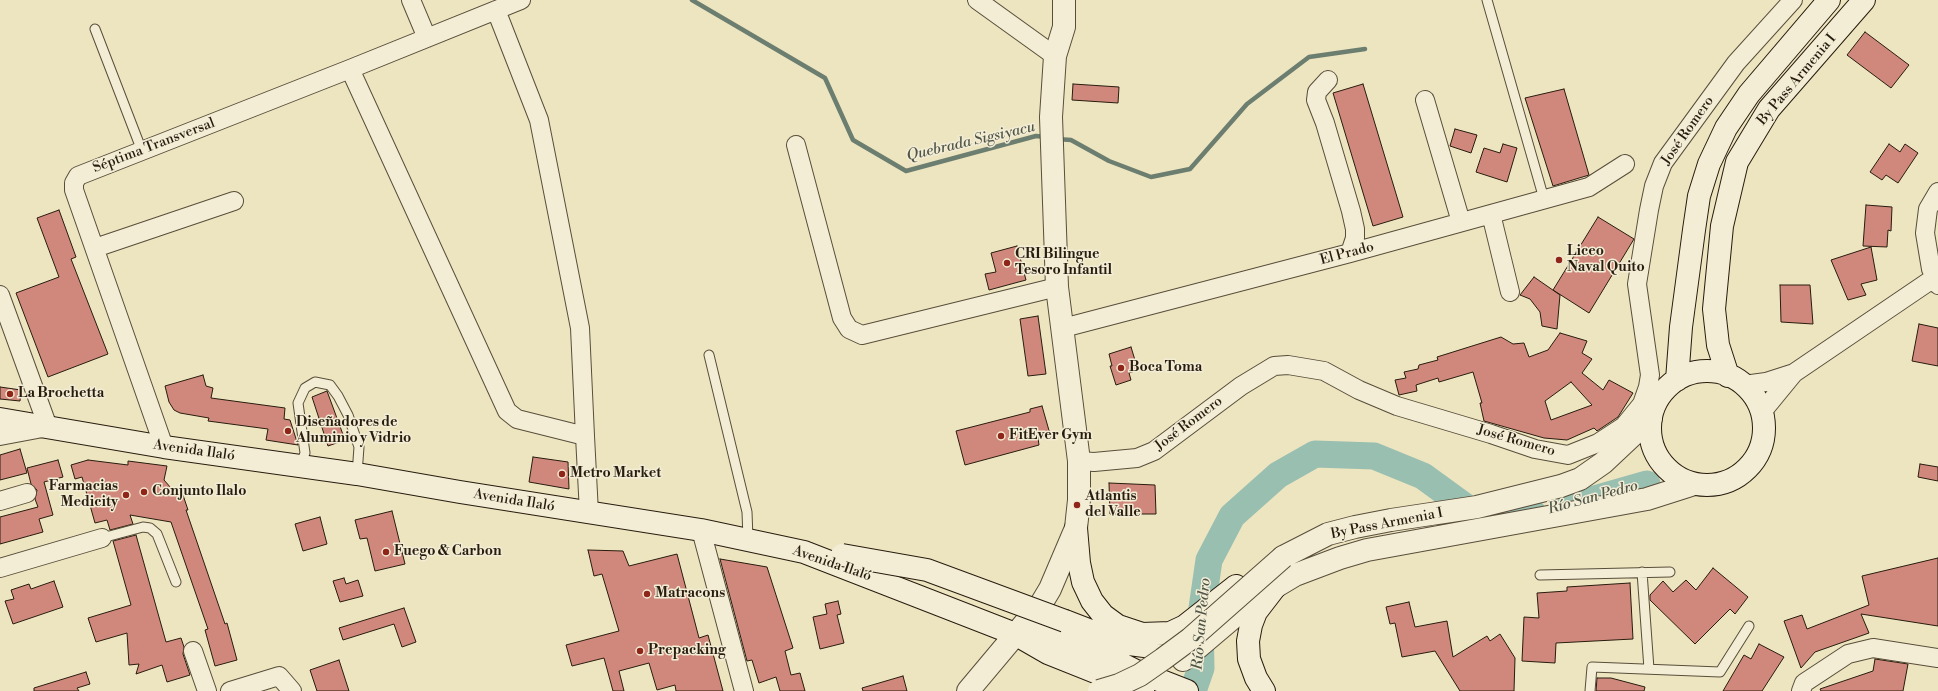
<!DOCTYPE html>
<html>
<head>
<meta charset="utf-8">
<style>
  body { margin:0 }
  canvas { display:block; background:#ede4c0 }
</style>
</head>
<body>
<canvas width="1938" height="691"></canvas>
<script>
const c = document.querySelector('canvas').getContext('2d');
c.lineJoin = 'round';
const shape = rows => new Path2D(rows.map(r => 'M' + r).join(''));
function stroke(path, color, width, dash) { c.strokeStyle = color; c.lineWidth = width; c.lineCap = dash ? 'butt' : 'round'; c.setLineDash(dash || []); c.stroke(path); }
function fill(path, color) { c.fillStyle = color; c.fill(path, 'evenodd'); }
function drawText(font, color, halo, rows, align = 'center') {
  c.font = font + ' "Libre Bodoni",serif'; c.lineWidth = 3; c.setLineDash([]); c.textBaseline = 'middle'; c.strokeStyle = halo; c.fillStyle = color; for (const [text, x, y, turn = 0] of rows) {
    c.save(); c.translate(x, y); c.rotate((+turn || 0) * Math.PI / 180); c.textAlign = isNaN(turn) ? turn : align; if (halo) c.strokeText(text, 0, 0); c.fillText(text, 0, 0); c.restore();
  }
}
stroke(shape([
  [692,0,825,78,853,140,906,171,1036,136,1046,137],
  [1057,139,1071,140,1109,161,1151,177,1190,169,1247,104,1309,57,1365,49]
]), '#6c7e6f', 4.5);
stroke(shape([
  [1570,506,1647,484],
  [1193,691,1201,668,1200,622,1209,560,1232,516,1278,475,1315,454,1374,456,1423,476,1478,516,1533,513]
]), '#99bfb0', 27);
const building = shape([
  [1865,32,1909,65,1891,88,1847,55,1865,32],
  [1073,84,1119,87,1118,103,1072,100,1073,84],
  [1363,84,1403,217,1373,226,1333,93,1363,84],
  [1564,89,1589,175,1553,186,1525,98,1564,89],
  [1455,129,1477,135,1471,153,1450,146,1455,129],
  [1503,144,1517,148,1507,182,1476,172,1484,148,1500,153,1503,144],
  [1889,144,1900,152,1905,144,1918,153,1898,183,1886,175,1882,180,1870,172,1889,144],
  [1866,205,1892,207,1891,231,1888,230,1887,247,1863,246,1866,205],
  [59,210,76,257,71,259,108,354,48,377,16,293,59,277,37,218,59,210],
  [1598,217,1634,239,1589,313,1553,290,1598,217],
  [1017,246,1026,280,989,290,985,274,996,272,991,253,1017,246],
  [1871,247,1877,280,1861,284,1866,295,1848,300,1831,260,1871,247],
  [1534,277,1560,295,1557,329,1542,326,1540,312,1530,299,1520,295,1534,277],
  [1780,285,1810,285,1813,324,1781,322,1780,285],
  [1038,316,1046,374,1028,376,1020,319,1038,316],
  [1919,324,1938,328,1938,366,1912,361,1919,324],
  [1560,333,1587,341,1582,353,1592,359,1582,373,1603,390,1609,380,1633,393,1618,417,1597,431,1594,428,1567,440,1544,438,1484,421,1480,403,1482,403,1473,372,1439,382,1438,378,1416,385,1417,391,1399,395,1395,380,1406,378,1404,372,1418,369,1419,365,1438,360,1437,357,1501,337,1513,344,1524,343,1529,357,1548,350,1560,333],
  [1571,382,1592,405,1551,420,1545,401,1571,382],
  [1131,347,1138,370,1129,373,1131,380,1116,385,1110,366,1112,366,1109,354,1131,347],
  [203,375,206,386,213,388,211,398,285,408,284,419,290,420,298,445,266,440,268,429,208,421,209,418,180,413,174,410,169,402,165,386,203,375],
  [0,387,21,390,20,401,0,399,0,387],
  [327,391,345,440,328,446,312,397,327,391],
  [1042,406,1050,434,1038,438,1039,445,965,465,956,431,1030,412,1030,409,1042,406],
  [20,449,27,473,0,480,0,455,20,449],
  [533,457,568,462,569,489,529,482,533,457],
  [58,460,63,477,44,482,53,515,39,519,43,532,0,544,0,517,38,507,35,499,37,490,31,484,27,468,58,460],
  [88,460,128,465,128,461,167,466,164,480,171,488,181,489,188,510,186,510,225,624,227,623,237,660,215,666,205,630,208,629,171,522,130,515,133,524,110,530,107,520,95,523,82,477,75,479,71,465,88,460],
  [1920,464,1938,467,1938,481,1918,477,1920,464],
  [1109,483,1155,485,1156,514,1110,514,1109,483],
  [392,511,405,564,375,571,367,538,360,539,355,520,392,511],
  [320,517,327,544,303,551,295,524,320,517],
  [136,535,166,642,181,638,184,647,183,654,190,675,167,682,162,665,136,674,139,664,129,665,127,633,96,642,88,618,131,605,113,541,136,535],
  [588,550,623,551,629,566,677,554,699,638,708,635,723,691,676,691,675,685,657,690,649,663,619,671,624,691,613,691,604,658,572,666,566,645,619,631,602,574,594,576,588,550],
  [1938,558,1938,626,1861,614,1869,633,1815,652,1801,668,1784,621,1802,615,1807,629,1869,605,1862,576,1938,558],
  [720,559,767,567,793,648,785,651,791,675,800,673,805,691,780,691,776,677,759,683,752,660,747,661,720,559],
  [1713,568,1748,597,1735,614,1730,609,1695,644,1650,600,1650,595,1663,581,1673,592,1686,580,1696,590,1713,568],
  [344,578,346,584,358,580,363,596,340,602,333,581,344,578],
  [54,581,63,607,13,624,5,601,14,599,11,590,29,584,31,589,54,581],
  [1630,583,1633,639,1556,643,1555,663,1522,661,1524,617,1539,618,1537,593,1567,591,1567,587,1630,583],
  [838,601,841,614,837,615,844,643,820,649,813,617,827,614,825,604,838,601],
  [1409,602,1415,627,1447,621,1453,657,1487,636,1490,641,1500,634,1515,658,1514,691,1460,691,1435,651,1402,657,1395,623,1390,624,1386,607,1409,602],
  [404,608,416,642,402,647,394,624,343,640,339,628,404,608],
  [1759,644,1784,657,1762,691,1723,691,1744,655,1751,659,1759,644],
  [1875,659,1908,664,1903,691,1821,691,1820,689,1873,671,1875,659],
  [339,660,349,691,317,691,310,670,339,660],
  [86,672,90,684,77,688,79,691,34,691,34,688,86,672],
  [903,676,907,691,863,691,862,688,903,676],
  [1597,678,1611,678,1645,687,1644,691,1596,691,1597,678]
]);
fill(building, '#d0887c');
stroke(building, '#281c0e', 1);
const service = shape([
  [1487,0,1544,199],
  [95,29,142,151],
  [709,355,747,512,748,539],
  [300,466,305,453,298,403,305,388,315,382,330,385,338,396,348,415,359,447,357,474],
  [102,538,143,527,150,528,157,534,176,582],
  [1642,572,1649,669],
  [1540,575,1670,572],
  [1590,691,1592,667,1720,672,1749,626]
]);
const minor = shape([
  [411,0,427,38],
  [977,0,1055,56],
  [350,69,507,411,517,419,585,436,580,328,539,120,496,10],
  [1328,80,1317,92,1316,100,1325,123,1351,211,1355,229,1355,238,1350,253],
  [1425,100,1461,222],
  [796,145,842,318,849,329,862,335,1057,287],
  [1938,192,1928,209,1925,233,1931,269,1938,285],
  [1491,214,1510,292],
  [95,248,234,201],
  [0,295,48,427,0,436],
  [1063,328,1350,253,1589,187,1625,164],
  [1744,385,1766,382,1794,373],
  [1762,412,1794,373,1934,278],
  [585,436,589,513],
  [164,447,74,190,74,183,78,176,350,69,521,0],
  [1079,461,1094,462,1137,458,1154,451,1241,386,1274,366,1288,365,1324,371,1359,390,1397,406,1491,434,1535,449,1568,455,1598,443,1624,426,1642,404,1648,387,1650,375,1637,284,1649,210,1654,186,1663,163,1736,63,1793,0],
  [0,501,27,493],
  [701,530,744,691],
  [0,568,102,538],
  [193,651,207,691],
  [230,691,279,676,292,691],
  [1801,691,1804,683,1848,654,1873,648,1938,658]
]);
const tertiary = shape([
  [1283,557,1328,534,1355,527,1391,520,1477,507,1561,486,1580,479,1603,463,1651,418],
  [1183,660,1255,599,1295,575,1340,558,1367,550,1647,499,1694,484],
  [968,691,1041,604,1050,589,1076,528,1079,500,1079,461,1057,287,1051,117,1055,56,1064,27,1064,0]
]);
const secondary = shape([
  '1650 428a57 57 0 1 1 114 0a57 57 0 1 1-114 0Z',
  [1728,376,1718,345,1714,309,1722,226,1737,162,1769,109,1864,0],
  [1677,380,1681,327,1694,230,1699,196,1709,164,1726,128,1749,94,1829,0],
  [0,419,164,447,357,474,460,492,701,530,804,552,1015,634,1048,653,1143,691],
  [1076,528,1079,563,1083,582,1092,601,1103,615,1118,626,1142,634,1170,633,1185,626,1236,586],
  [1065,621,1122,643,1152,647],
  [1015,634,1043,631,1104,655,1136,671,1187,691],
  [1264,691,1256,678,1249,659,1248,641,1251,625,1256,612,1276,586]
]);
stroke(service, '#594e3a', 11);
stroke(minor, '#594e3a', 20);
stroke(tertiary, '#594e3a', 24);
stroke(secondary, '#281c0e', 24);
stroke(service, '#f3edd6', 9);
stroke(minor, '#f3edd6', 18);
stroke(tertiary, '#f3edd6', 22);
stroke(secondary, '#f3edd6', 22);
const tertiaryBridge = shape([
  [1099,691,1119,685,1140,675,1163,659,1190,639,1283,557]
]);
const secondaryBridge = shape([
  [842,555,927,570,1065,621]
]);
stroke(tertiaryBridge, '#594e3a', 24, []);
stroke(secondaryBridge, '#281c0e', 24, []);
stroke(tertiaryBridge, '#f3edd6', 22);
stroke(secondaryBridge, '#f3edd6', 22);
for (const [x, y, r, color] of [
  [1559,260,4,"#8f2418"],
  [1007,263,4,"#8f2418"],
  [1121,368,4,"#8f2418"],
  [10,394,4,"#8f2418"],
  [288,431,4,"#8f2418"],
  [1001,436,4,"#8f2418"],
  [562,474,4,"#8f2418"],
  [144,492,4,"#8f2418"],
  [126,495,4,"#8f2418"],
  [1077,505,4,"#8f2418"],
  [386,552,4,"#8f2418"],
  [647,594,4,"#8f2418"],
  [640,651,4,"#8f2418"]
]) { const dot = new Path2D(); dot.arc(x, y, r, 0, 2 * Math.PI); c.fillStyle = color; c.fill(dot); stroke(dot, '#f3edd6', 1.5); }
drawText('14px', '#281c0e', '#f3edd6', [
  ["By Pass Armenia I",1797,80,-50],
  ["José Romero",1688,131,-55],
  ["Séptima Transversal",154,146,-21],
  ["El Prado",1347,254,-15],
  ["José Romero",1189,424,-37],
  ["José Romero",1516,441,16],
  ["Avenida Ilaló",194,451,8],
  ["Avenida Ilaló",514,501,9],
  ["By Pass Armenia I",1387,524,-11],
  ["Avenida Ilaló",832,564,19]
]);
drawText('bold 14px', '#281c0e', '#f3edd6', [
  ["Liceo",1567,252],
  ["Naval Quito",1567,268],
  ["CRI Bilingue",1015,255],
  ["Tesoro Infantil",1015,271],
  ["Boca Toma",1129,368],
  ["La Brochetta",18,394],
  ["Diseñadores de",296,423],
  ["Aluminio y Vidrio",296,439],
  ["FitEver Gym",1009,436],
  ["Metro Market",570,474],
  ["Farmacias",118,487,"right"],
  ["Medicity",118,503,"right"],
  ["Conjunto Ilalo",152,492],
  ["Atlantis",1085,497],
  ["del Valle",1085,513],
  ["Fuego & Carbon",394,552],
  ["Matracons",655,594],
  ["Prepacking",648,651]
], 'left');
drawText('italic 15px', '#505547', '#f3edd6', [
  ["Quebrada Sigsiyacu",971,142,-13],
  ["Río San Pedro",1593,498,-15],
  ["Río San Pedro",1202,624,-85]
]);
</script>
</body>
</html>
